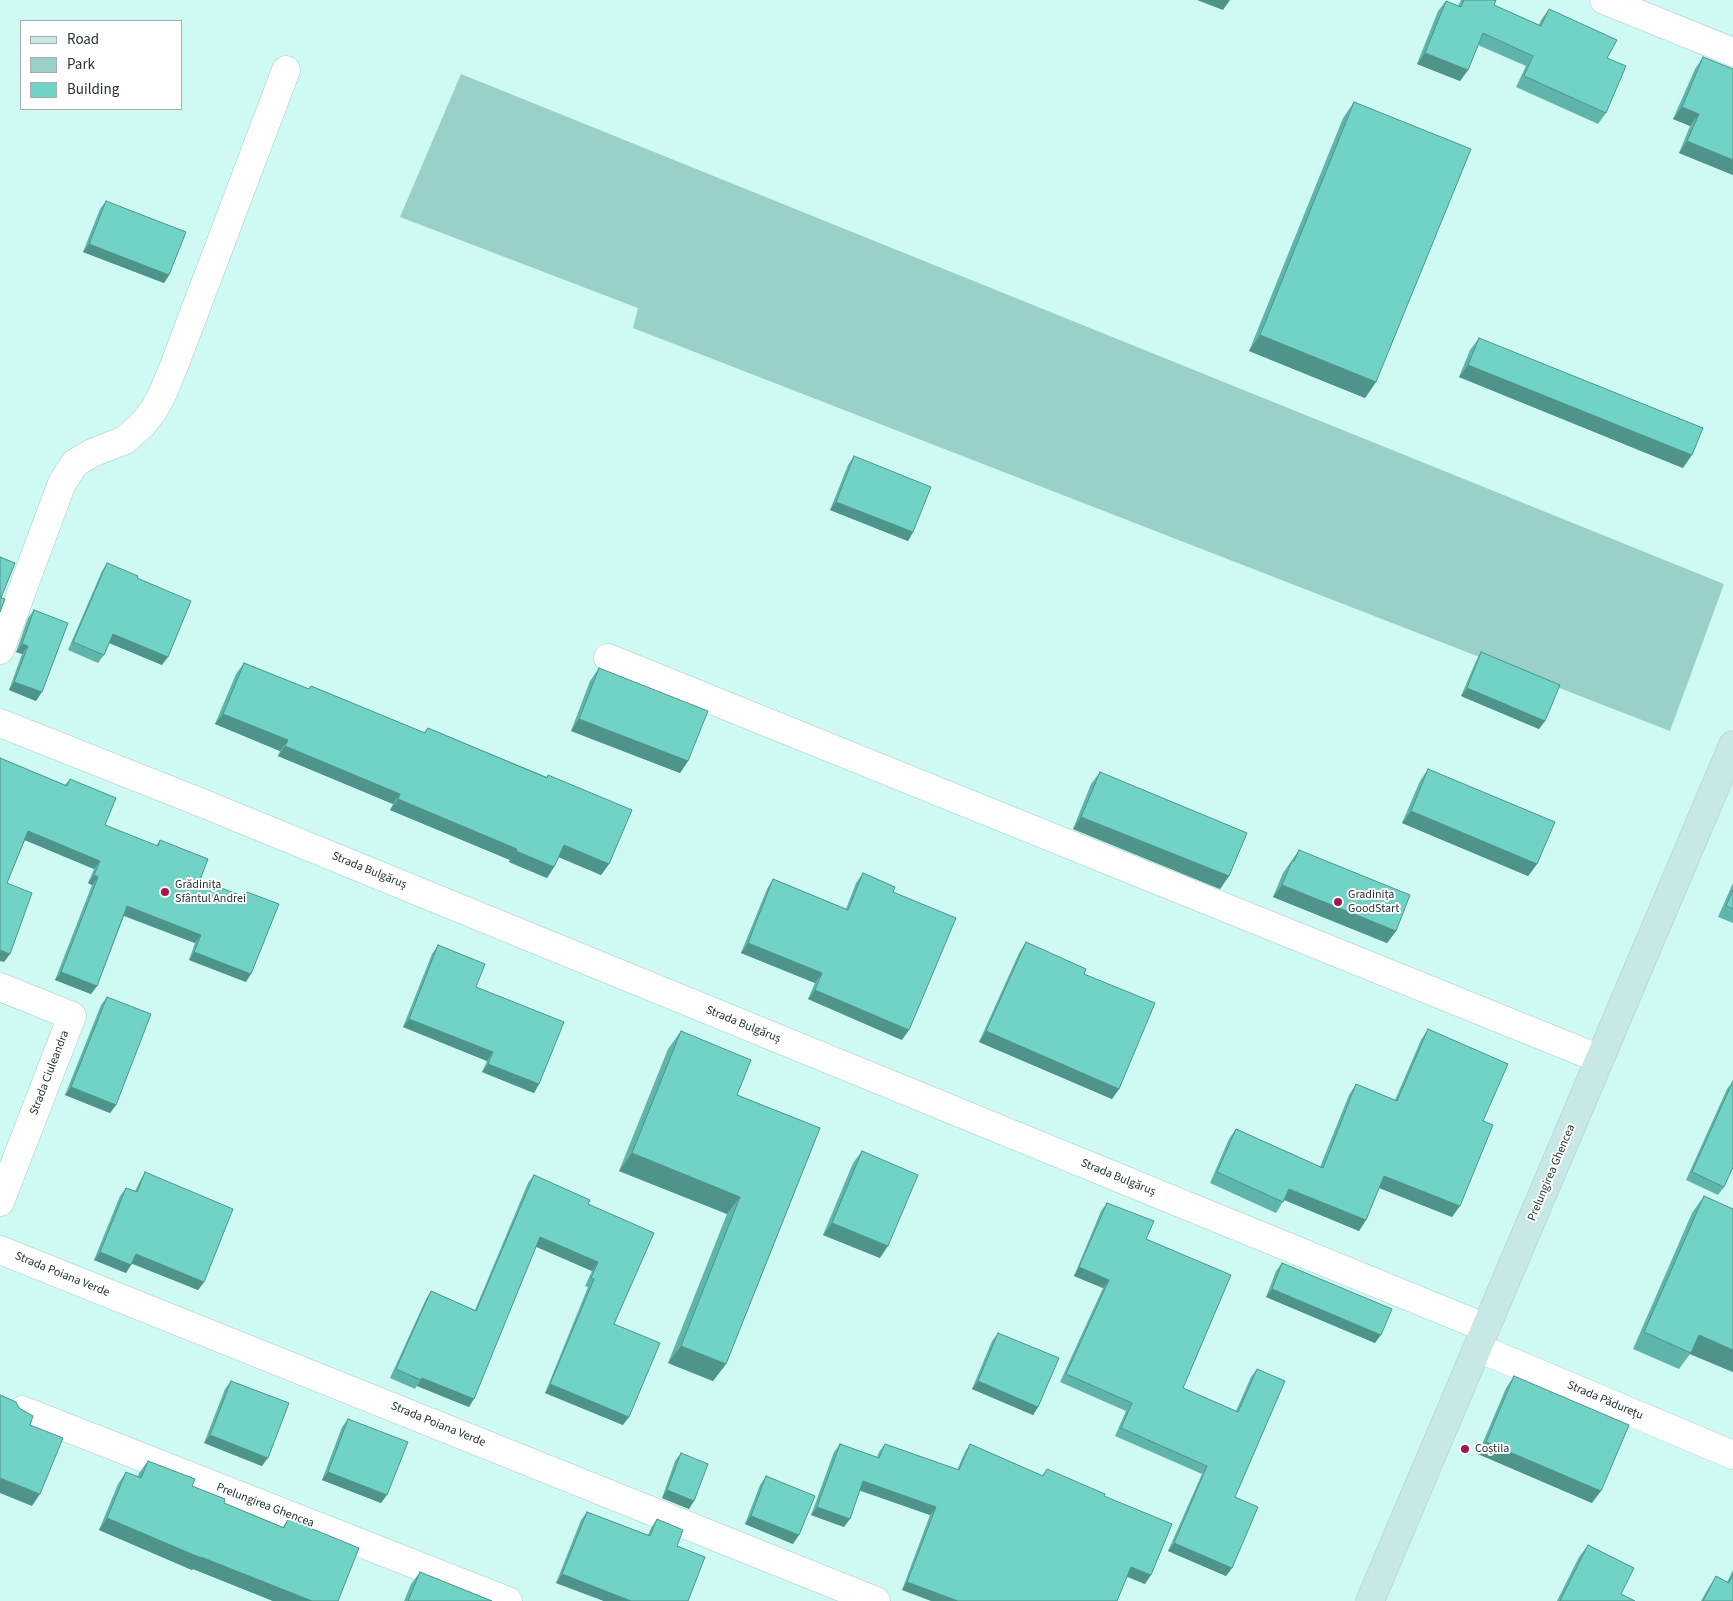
<!DOCTYPE html>
<html>
<head>
<meta charset="utf-8">
<style>
  body { margin:0 }
  #map { position:relative; width:1733px; height:1601px; overflow:hidden; background:#cffaf3; font-family:"Source Sans 3",sans-serif }
  canvas { display:block }
  .legend { position:absolute; left:20px; top:20px; width:162px; height:90px; box-sizing:border-box; background:#fff; border:1px solid #a7aead; margin:0; padding:6px 9px; list-style:none; font-size:15px; color:#233432 }
  .legend li { display:flex; align-items:center; gap:10px; height:25px }
  .legend b { width:25px; border:1px solid #a7aead }
</style>
</head>
<body>
<div id="map">
<canvas width="1733" height="1601"></canvas>
<ul class="legend">
<li><b style="height:6px;background:#c7e8e5"></b>Road</li>
<li><b style="height:14px;background:#99d0c8"></b>Park</li>
<li><b style="height:14px;background:#70d3c6"></b>Building</li>
</ul>
</div>
<script>
const c = document.querySelector('canvas').getContext('2d');
c.lineJoin = 'round';
function fill(path, color) { c.fillStyle = color; c.fill(path, 'evenodd'); }
const shape = rows => new Path2D(rows.map(r => 'M' + r).join(''));
function stroke(path, color, width, dash) { c.strokeStyle = color; c.lineWidth = width; c.lineCap = dash ? 'butt' : 'round'; c.setLineDash(dash || []); c.stroke(path); }
function drawText(font, color, halo, rows, align = 'center') {
  c.font = font + ' "Source Sans 3",sans-serif'; c.lineWidth = 4; c.setLineDash([]); c.textBaseline = 'middle'; c.strokeStyle = halo; c.fillStyle = color; for (const [text, x, y, turn = 0] of rows) {
    c.save(); c.translate(x, y); c.rotate((+turn || 0) * Math.PI / 180); c.textAlign = isNaN(turn) ? turn : align; if (halo) c.strokeText(text, 0, 0); c.fillText(text, 0, 0); c.restore();
  }
}
fill(shape([
  [461,74,1724,584,1670,731,633,328,638,308,400,217]
]), '#99d0c8');
const minor = shape([
  [1604,0,1733,52],
  [0,650,62,483,75,463,92,453,125,440,142,425,153,411,162,395,174,366,286,70],
  [608,658,1600,1059],
  [0,723,202,803,1486,1328],
  [0,987,72,1016,0,1202],
  [0,1250,876,1601],
  [1478,1348,1733,1455],
  [22,1410,508,1601]
]);
const secondary = shape([
  [1370,1601,1733,745]
]);
stroke(minor, '#a5cfc9', 29);
stroke(secondary, '#a5cfc9', 29);
stroke(minor, '#fff', 28);
stroke(secondary, '#c7e8e5', 28);
fill(shape([
  [1461,0,1496,0,1494,5,1539,25,1541,20,1549,9,1607,58,1606,113,1598,124,1516,87,1526,66,1478,45,1468,70,1460,81,1417,64,1438,11,1446,1,1458,6],
  [1703,57,1733,175,1679,153,1690,126,1673,119,1695,69],
  [1354,102,1376,382,1365,398,1249,351,1343,118],
  [106,201,169,275,164,283,83,252,100,209],
  [1479,338,1683,468,1459,377,1470,350],
  [854,456,913,532,908,541,830,510,848,465],
  [107,563,137,578,162,665,109,643,104,655,98,663,68,650,102,571],
  [34,610,36,701,9,690,22,654,16,652,28,618],
  [1481,652,1545,721,1539,729,1461,696,1476,661],
  [244,663,308,689,311,686,424,733,428,728,547,777,548,775,609,864,601,875,559,857,554,867,547,878,509,862,510,860,390,810,393,804,278,756,280,751,215,724,236,674],
  [599,668,688,761,680,773,571,731,590,681],
  [0,758,65,785,70,779,105,825,156,846,160,840,200,880,244,897,247,892,246,982,189,960,195,943,124,916,97,986,91,994,55,980,92,885,88,883,94,869,25,840,7,883,4,962],
  [1428,769,1537,864,1528,876,1402,823,1420,781],
  [1100,772,1229,876,1220,889,1073,829,1091,784],
  [1299,850,1396,931,1387,943,1273,897,1283,873],
  [863,873,893,892,902,1040,808,999,815,983,741,953,767,889,773,879,846,909,856,883],
  [1733,883,1733,923,1718,917],
  [1026,942,1084,974,1119,1089,1112,1099,979,1042,1019,953],
  [438,945,476,987,539,1084,534,1093,482,1072,487,1061,403,1027,432,954],
  [107,997,116,1105,110,1113,65,1095,101,1005],
  [1428,1029,1483,1121,1452,1217,1379,1188,1366,1220,1359,1231,1284,1200,1276,1213,1210,1183,1229,1139,1236,1129,1320,1167,1349,1095,1356,1084,1395,1100,1421,1040],
  [681,1031,737,1095,820,1128,726,1364,713,1381,668,1363,727,1214,619,1171,668,1049],
  [1733,1081,1724,1187,1718,1195,1686,1180,1727,1089],
  [862,1151,880,1258,823,1235,853,1163],
  [145,1172,204,1282,198,1290,132,1263,126,1273,94,1260,120,1196,126,1188,135,1191,140,1181],
  [534,1175,588,1204,614,1324,623,1425,545,1393,588,1287,585,1286,592,1271,536,1246,469,1407,417,1386,415,1389,390,1378,426,1299,431,1291,475,1310,528,1183],
  [1704,1196,1733,1372,1690,1354,1679,1369,1633,1349,1692,1213],
  [1107,1203,1146,1239,1183,1388,1236,1411,1251,1377,1257,1369,1235,1497,1232,1568,1226,1576,1168,1551,1202,1474,1115,1436,1126,1411,1060,1382,1103,1288,1074,1276,1101,1211],
  [1282,1263,1375,1343,1266,1297,1276,1271],
  [998,1333,1038,1407,1033,1415,972,1389,992,1341],
  [1514,1376,1592,1503,1478,1454,1506,1388],
  [231,1381,262,1466,204,1443,225,1389],
  [348,1419,381,1503,322,1480,342,1427],
  [840,1444,877,1457,879,1452,885,1444,957,1470,965,1452,970,1444,1042,1476,1047,1469,1104,1496,1145,1584,1127,1576,902,1590,930,1515,860,1490,844,1527,811,1515,834,1452],
  [681,1453,689,1509,662,1498,675,1461],
  [148,1461,224,1503,283,1527,288,1519,338,1601,273,1601,193,1569,192,1570,99,1530,118,1484,126,1472,138,1477,139,1473],
  [766,1476,793,1544,745,1524,760,1485],
  [587,1512,648,1535,651,1528,657,1519,677,1546,688,1601,604,1601,556,1583,581,1520],
  [1588,1545,1621,1594,1635,1601,1557,1601,1579,1557],
  [1733,1570,1733,1601,1701,1601,1709,1587,1716,1576,1727,1582],
  [420,1572,492,1601,404,1601,411,1584]
]), '#60b5aa');
fill(shape([
  [1197,0,1230,0,1223,10],
  [1425,53,1468,70,1460,81,1417,64],
  [1682,107,1699,114,1690,126,1673,119],
  [1687,141,1733,160,1733,175,1679,153],
  [89,244,169,275,164,283,83,252],
  [1260,335,1376,382,1365,398,1249,351],
  [1468,365,1692,455,1683,468,1459,377],
  [836,502,913,532,908,541,830,510],
  [113,634,168,657,162,665,107,642],
  [22,644,28,646,22,654,16,652],
  [14,682,42,692,36,701,9,690],
  [1467,688,1545,721,1539,729,1461,696],
  [223,714,288,740,280,751,215,724],
  [579,719,688,761,680,773,571,731],
  [285,746,400,794,393,804,278,756],
  [398,799,517,849,510,860,390,810],
  [1411,811,1537,864,1528,876,1402,823],
  [1081,817,1229,876,1220,889,1073,829],
  [28,831,100,861,94,869,22,839],
  [564,845,609,864,601,875,556,856],
  [516,851,554,867,547,878,509,862],
  [94,875,98,877,92,885,88,883],
  [1282,885,1396,931,1387,943,1273,897],
  [127,906,201,935,195,943,122,915],
  [748,943,822,973,815,983,741,953],
  [0,950,10,954,4,962,0,961],
  [194,952,251,974,246,982,189,960],
  [61,972,97,986,91,994,55,980],
  [815,990,909,1030,902,1040,808,999],
  [409,1019,493,1052,487,1061,403,1027],
  [986,1031,1119,1089,1112,1099,979,1042],
  [488,1064,539,1084,534,1093,482,1072],
  [71,1087,116,1105,110,1113,65,1095],
  [632,1153,740,1197,727,1214,619,1171],
  [1384,1176,1460,1206,1452,1217,1377,1187],
  [1289,1189,1366,1220,1359,1231,1282,1199],
  [832,1223,888,1246,880,1258,823,1235],
  [540,1237,598,1262,592,1271,534,1246],
  [100,1252,131,1265,126,1273,94,1260],
  [136,1254,204,1282,198,1290,130,1263],
  [1079,1267,1109,1280,1103,1288,1074,1276],
  [1272,1289,1381,1335,1375,1343,1266,1297],
  [1699,1335,1733,1350,1733,1372,1690,1354],
  [681,1346,726,1364,713,1381,668,1363],
  [422,1378,474,1399,469,1407,417,1386],
  [978,1381,1038,1407,1033,1415,972,1389],
  [550,1384,629,1417,623,1425,545,1393],
  [210,1435,268,1458,262,1466,204,1443],
  [1486,1442,1601,1491,1592,1503,1478,1454],
  [328,1472,387,1495,381,1503,322,1480],
  [0,1478,40,1494,32,1506,0,1493],
  [863,1481,936,1507,930,1515,858,1490],
  [667,1490,694,1501,689,1509,662,1498],
  [817,1507,850,1519,844,1527,811,1515],
  [751,1516,799,1535,793,1544,745,1524],
  [107,1518,312,1601,273,1601,193,1569,192,1570,99,1530],
  [1174,1543,1232,1568,1226,1576,1168,1551],
  [1131,1567,1151,1575,1145,1584,1125,1576],
  [562,1574,631,1601,604,1601,556,1583],
  [907,1582,958,1601,931,1601,902,1590]
]), '#4e948b');
const building = shape([
  [1464,0,1496,0,1494,5,1541,26,1549,9,1617,40,1607,58,1626,66,1606,113,1524,76,1533,56,1483,33,1468,70,1425,53,1446,1,1461,7,1464,0],
  [1703,57,1733,69,1733,160,1687,141,1699,114,1682,107,1703,57],
  [1354,102,1471,149,1376,382,1260,335,1354,102],
  [106,201,186,232,169,275,89,244,106,201],
  [1479,338,1703,428,1692,455,1468,365,1479,338],
  [854,456,931,487,913,532,836,502,854,456],
  [0,557,15,563,1,598,5,599,0,612,0,557],
  [107,563,138,576,137,578,191,601,168,657,113,634,104,655,73,642,107,563],
  [34,610,68,623,42,692,14,682,28,646,22,644,34,610],
  [1481,652,1560,685,1545,721,1467,688,1481,652],
  [244,663,309,689,311,686,425,733,428,728,547,778,548,775,632,810,609,864,564,845,554,867,516,851,517,849,398,799,400,794,285,746,288,740,223,714,244,663],
  [599,668,708,711,688,761,579,719,599,668],
  [0,758,67,786,70,779,116,798,105,825,158,846,160,840,208,859,200,880,245,897,247,892,279,904,251,974,194,952,201,935,127,906,97,986,61,972,98,877,94,875,100,861,28,831,7,883,32,893,10,954,0,950,0,758],
  [1428,769,1555,822,1537,864,1411,811,1428,769],
  [1100,772,1247,833,1229,876,1081,817,1100,772],
  [1299,850,1410,895,1396,931,1282,885,1292,861,1294,861,1299,850],
  [863,873,895,887,893,892,956,918,909,1030,815,990,822,973,748,943,773,879,848,910,863,873],
  [1733,890,1733,909,1726,906,1733,890],
  [1026,942,1086,969,1084,974,1155,1003,1119,1089,986,1031,1026,942],
  [438,945,485,964,476,987,564,1022,539,1084,488,1064,493,1052,409,1019,438,945],
  [107,997,151,1014,116,1105,71,1087,107,997],
  [1428,1029,1508,1064,1483,1121,1493,1125,1460,1206,1384,1176,1366,1220,1289,1189,1283,1202,1217,1172,1236,1129,1323,1168,1356,1084,1397,1101,1428,1029],
  [681,1031,751,1060,737,1095,820,1128,726,1364,681,1346,740,1197,632,1153,681,1031],
  [1733,1081,1733,1167,1724,1187,1692,1172,1733,1081],
  [862,1151,918,1175,888,1246,832,1223,862,1151],
  [145,1172,233,1209,204,1282,136,1254,131,1265,100,1252,126,1188,137,1192,145,1172],
  [534,1175,590,1200,588,1204,654,1233,614,1324,660,1343,629,1417,550,1384,594,1279,591,1278,598,1262,540,1237,474,1399,422,1378,421,1380,396,1369,431,1291,476,1311,534,1175],
  [1704,1196,1733,1209,1733,1350,1699,1335,1691,1353,1644,1332,1704,1196],
  [1107,1203,1154,1221,1146,1239,1231,1275,1183,1388,1238,1412,1257,1369,1285,1381,1235,1497,1258,1507,1232,1568,1174,1543,1207,1466,1121,1428,1132,1403,1066,1374,1109,1280,1079,1267,1107,1203],
  [1282,1263,1392,1309,1381,1335,1272,1289,1282,1263],
  [998,1333,1059,1358,1038,1407,978,1381,998,1333],
  [1514,1376,1629,1425,1601,1491,1486,1442,1514,1376],
  [231,1381,289,1403,268,1458,210,1435,231,1381],
  [0,1395,16,1402,19,1408,33,1416,30,1425,63,1438,40,1494,0,1478,0,1395],
  [348,1419,408,1442,387,1495,328,1472,348,1419],
  [840,1444,879,1458,885,1444,959,1470,970,1444,1043,1476,1047,1469,1105,1494,1104,1496,1172,1524,1151,1575,1131,1567,1117,1601,958,1601,907,1582,936,1507,863,1481,850,1519,817,1507,840,1444],
  [681,1453,708,1464,694,1501,667,1490,681,1453],
  [148,1461,195,1479,192,1486,225,1499,224,1503,284,1528,288,1519,359,1548,338,1601,312,1601,201,1557,201,1558,107,1518,126,1472,141,1478,148,1461],
  [766,1476,815,1496,799,1535,751,1516,766,1476],
  [587,1512,650,1536,657,1519,683,1530,677,1546,705,1557,688,1601,631,1601,562,1574,587,1512],
  [1588,1545,1634,1568,1621,1594,1635,1601,1560,1601,1588,1545],
  [420,1572,492,1601,408,1601,420,1572],
  [1733,1574,1733,1601,1703,1601,1716,1576,1729,1583,1733,1574]
]);
fill(building, '#70d3c6');
stroke(building, '#4e948b', 1);
for (const [x, y, r, color] of [
  [165,892,5,"#a71550"],
  [1338,902,5,"#a71550"],
  [1465,1449,5,"#a71550"]
]) { const dot = new Path2D(); dot.arc(x, y, r, 0, 2 * Math.PI); c.fillStyle = color; c.fill(dot); stroke(dot, '#fff', 2); }
drawText('12px', '#233432', '#fff', [
  ["Strada Bulgăruș",369,871,22],
  ["Strada Bulgăruș",743,1025,22],
  ["Strada Ciuleandra",50,1073,-69],
  ["Prelungirea Ghencea",1552,1173,-67],
  ["Strada Bulgăruș",1118,1178,22],
  ["Strada Poiana Verde",62,1275,22],
  ["Strada Pădurețu",1605,1401,23],
  ["Strada Poiana Verde",438,1425,22],
  ["Prelungirea Ghencea",265,1506,21]
]);
drawText('12px', '#233432', '#fff', [
  ["Grădinița",175,885],
  ["Sfântul Andrei",175,899],
  ["Gradinița",1348,895],
  ["GoodStart",1348,909],
  ["Coștila",1475,1449]
], 'left');
</script>
</body>
</html>
